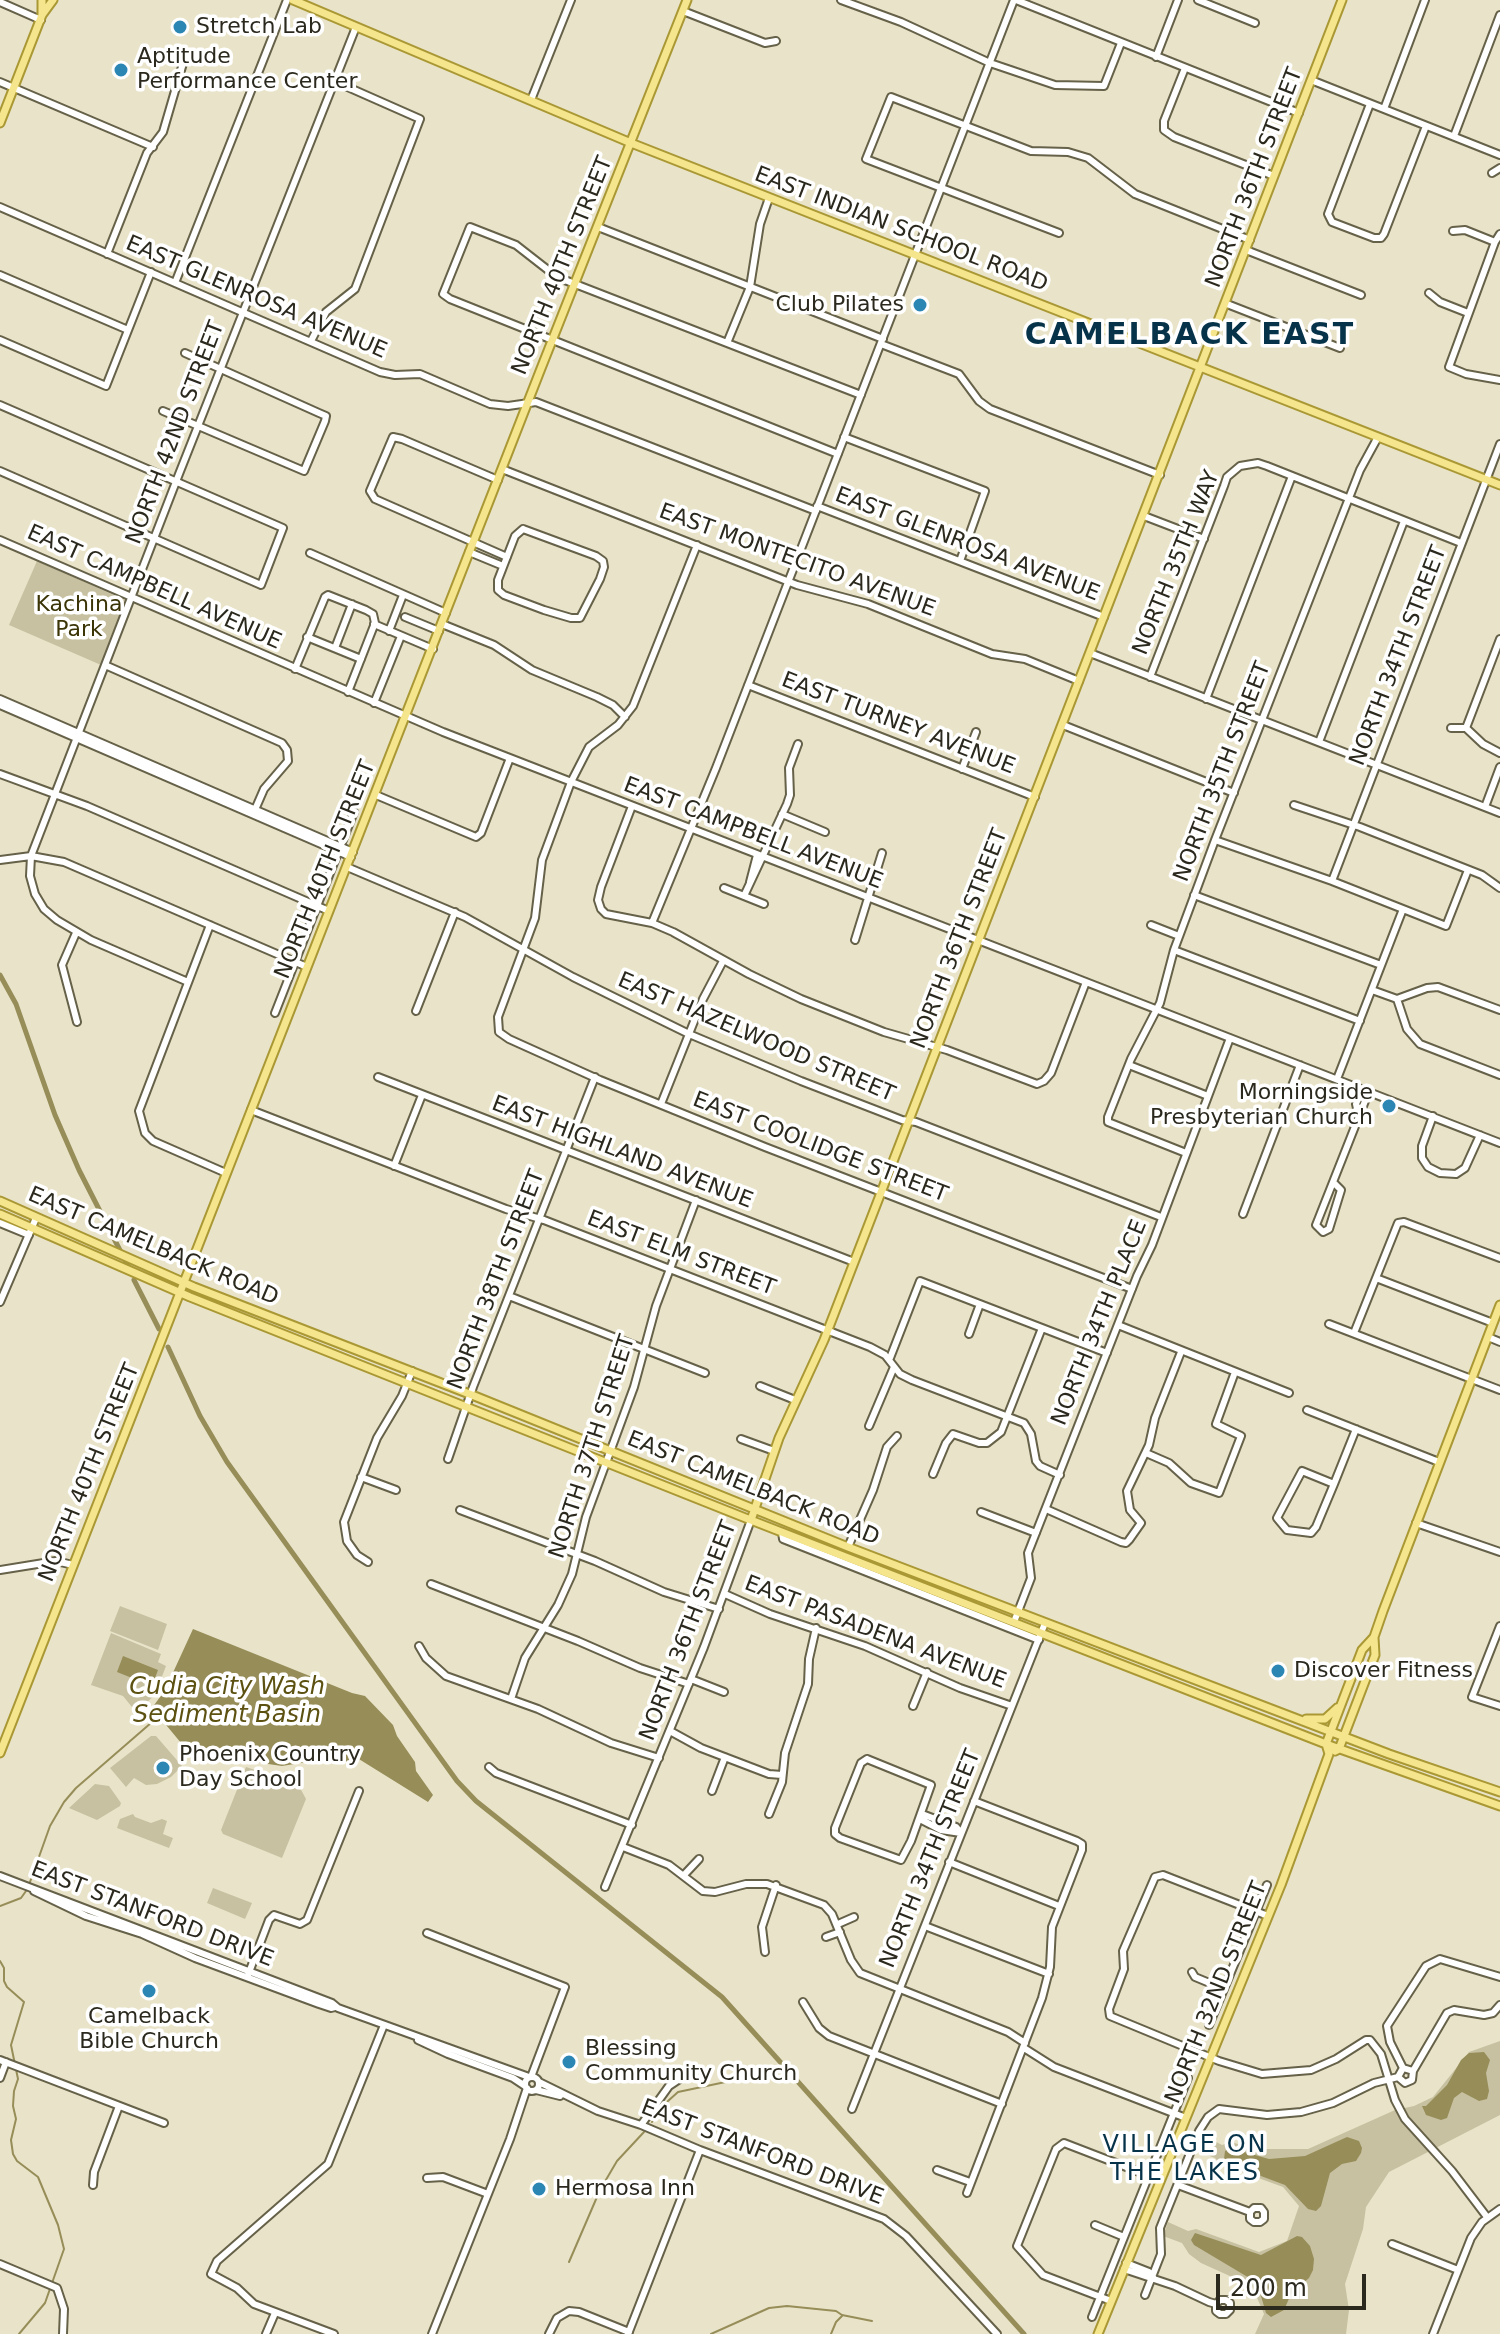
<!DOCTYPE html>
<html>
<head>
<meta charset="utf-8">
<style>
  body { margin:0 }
  #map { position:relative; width:1500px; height:2334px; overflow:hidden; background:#e9e4c9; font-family:"DejaVu Sans",sans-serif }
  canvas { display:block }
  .scale { position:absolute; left:1216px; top:2274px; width:150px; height:36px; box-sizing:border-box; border:4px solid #2b291e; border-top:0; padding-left:10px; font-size:24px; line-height:28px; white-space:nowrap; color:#2b291e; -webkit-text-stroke:6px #fff; paint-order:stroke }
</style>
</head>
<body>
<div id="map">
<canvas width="1500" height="2334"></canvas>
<div class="scale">200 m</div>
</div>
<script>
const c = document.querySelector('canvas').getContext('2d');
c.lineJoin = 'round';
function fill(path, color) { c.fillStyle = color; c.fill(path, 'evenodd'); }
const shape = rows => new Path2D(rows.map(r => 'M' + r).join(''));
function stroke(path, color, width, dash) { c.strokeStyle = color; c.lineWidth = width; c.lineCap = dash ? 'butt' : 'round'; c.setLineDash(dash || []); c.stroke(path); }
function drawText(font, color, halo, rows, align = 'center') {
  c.font = font + ' "DejaVu Sans",sans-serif'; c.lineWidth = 7; c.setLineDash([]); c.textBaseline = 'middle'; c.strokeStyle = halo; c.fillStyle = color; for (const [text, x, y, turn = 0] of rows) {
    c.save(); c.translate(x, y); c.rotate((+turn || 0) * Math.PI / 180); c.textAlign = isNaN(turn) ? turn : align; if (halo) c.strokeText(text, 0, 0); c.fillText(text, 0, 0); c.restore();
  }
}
fill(shape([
  [37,561,125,600,101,665,9,625],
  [120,1606,167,1624,158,1650,110,1631],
  [111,1633,161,1654,158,1662,166,1666,155,1695,136,1712,123,1696,91,1685],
  [151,1736,156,1736,182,1766,171,1777,157,1784,146,1785,134,1778,126,1787,110,1768],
  [246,1767,294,1783,299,1786,306,1799,282,1858,223,1834,221,1830],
  [95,1784,109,1786,121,1803,120,1806,97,1820,69,1808],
  [133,1814,135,1817,151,1823,162,1819,167,1821,163,1834,173,1838,169,1848,117,1828,120,1819],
  [213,1888,252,1903,245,1919,207,1903],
  [1500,2041,1500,2115,1389,2172,1366,2207,1363,2229,1345,2284,1349,2310,1346,2334,1255,2334,1264,2314,1252,2286,1201,2263,1189,2254,1182,2243,1163,2236,1168,2222,1188,2231,1196,2229,1259,2252,1287,2241,1299,2206,1283,2187,1220,2164,1215,2158,1197,2151,1203,2135,1222,2145,1231,2142,1255,2149,1308,2149,1395,2110,1414,2106,1433,2097,1469,2052]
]), '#c7c1a1');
fill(shape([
  [193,1629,352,1693,365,1696,393,1725,397,1736,415,1762,416,1771,433,1795,428,1802,354,1756,348,1762,325,1759,282,1766,227,1758,196,1761,152,1708,165,1690],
  [123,1656,158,1670,152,1686,117,1672],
  [1484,2052,1490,2060,1486,2073,1489,2091,1487,2099,1479,2101,1462,2092,1454,2098,1447,2118,1441,2120,1426,2115,1422,2106,1426,2106,1447,2085,1461,2060,1469,2053],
  [1347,2137,1359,2141,1362,2148,1361,2153,1356,2161,1342,2164,1330,2173,1321,2206,1316,2211,1308,2209,1285,2185,1234,2166,1224,2159,1225,2151,1230,2148,1269,2159,1305,2156],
  [1195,2233,1261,2255,1297,2236,1302,2237,1310,2246,1314,2259,1313,2270,1309,2278,1291,2294,1284,2310,1271,2317,1266,2313,1258,2286,1251,2279,1194,2245,1191,2240]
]), '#978d59');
stroke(shape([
  [30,1882,50,1826,64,1802,76,1788,159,1716],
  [0,1906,21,1898,26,1891],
  [0,1961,4,1968,4,1981,7,1987,24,2002,11,2045,18,2079,14,2091,13,2106,16,2119,11,2140,13,2154,17,2161,38,2177,58,2225,64,2249,45,2303,19,2334],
  [652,2122,668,2101,678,2092,735,2080,743,2072],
  [569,2262,600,2190,617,2161,644,2132],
  [711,2334,769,2308,787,2306,836,2311,842,2315,872,2321],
  [831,2334,836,2322,842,2316]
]), '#978d59', 2);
stroke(shape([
  [0,975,16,1004,55,1115,79,1170,130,1270],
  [134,1280,159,1329],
  [168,1347,200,1416,227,1462,457,1781,476,1801,722,1997,1024,2334]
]), '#978d59', 5);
const minor = shape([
  [841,0,901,22,990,63,1055,85,1104,86,1121,43],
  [1016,0,1299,113],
  [1198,0,1255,23],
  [0,2,41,20],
  [683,11,765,43,776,41],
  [1156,57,1178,0],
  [1185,68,1164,121,1164,130,1174,137,1274,176],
  [1311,80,1500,155],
  [0,82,153,147],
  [531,100,571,0],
  [1370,104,1328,214,1332,222,1374,238,1381,238,1384,234,1426,126],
  [1384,109,1425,0],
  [1454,136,1500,15],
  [1492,173,1500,168],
  [0,207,380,372,395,375,420,374,490,404,508,406,536,402,816,511],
  [598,227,883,339],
  [1453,231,1465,230,1495,242,1500,234],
  [1059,233,866,159,891,97,1031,151,1068,152,1088,158,1135,194,1250,240],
  [1495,242,1449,367,1466,374,1500,380],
  [1246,250,1361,295],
  [107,254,147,153,163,132,186,53],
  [0,275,128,330],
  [175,283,287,0],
  [1429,293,1440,302,1468,313],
  [1227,304,1340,348],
  [0,340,106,386,151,272],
  [311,341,326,312,355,289,420,119,334,81],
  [727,343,750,287,760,224,769,198],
  [881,344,959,374,979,401,990,409,1160,475],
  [0,405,283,528,261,585,0,471],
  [163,411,304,471,325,421,326,416,319,413,185,353],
  [844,437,985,491,960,561],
  [838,454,450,299,443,294,470,227,516,245,557,277,861,395],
  [502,469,797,585,868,604,992,654,1025,659,1079,681],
  [498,480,402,439,393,437,370,491,375,499,507,557],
  [817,506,1104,617],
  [1144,516,1204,539],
  [523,529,596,556,603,561,604,567,600,579,580,618,571,618,544,610,504,595,498,590,498,580,515,536,523,529],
  [0,540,443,732,1500,1143],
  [697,545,633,706,618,725,589,747,571,782,542,860,535,918,498,1017,499,1032,509,1039,600,1080,765,1147,1132,1289],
  [469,552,503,566],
  [310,553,446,613],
  [405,617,439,631],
  [374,624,433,649],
  [442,624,494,645,532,670,597,697,613,705,625,717],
  [389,631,403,595],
  [307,637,361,659],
  [1500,639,1466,728,1483,744,1500,753],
  [335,648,352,604],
  [1090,653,1500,813],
  [105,665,282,743,287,750,288,761,264,789,254,812],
  [295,669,325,597,328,595,366,610,373,614,375,623,348,692],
  [1150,677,1224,486,1227,477,1240,466,1258,463,1267,466,1461,543],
  [748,685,1035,797],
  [0,699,353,852],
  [1206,699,1292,476],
  [374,703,401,636],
  [0,705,351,857],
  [1063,725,1234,793],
  [1451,728,1466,728],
  [1319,742,1404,521],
  [962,769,976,732],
  [0,774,87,806,329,911],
  [376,795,476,837,481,833,510,758],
  [1294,805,1360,827,1482,875,1500,888],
  [632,806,601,887,598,900,601,909,606,914,652,923,673,932,749,974,801,999,884,1032,947,1050,1037,1084,1044,1081,1051,1073,1086,982],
  [1485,807,1500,767],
  [782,814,825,832],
  [1215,840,1332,881,1446,926,1468,870],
  [0,860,31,856,64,862,307,967],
  [347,867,465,917,573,977,689,1034,801,1081,902,1120,916,1122,1161,1217],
  [1332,881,1500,444],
  [750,882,757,855],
  [724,888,764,904],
  [1194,895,1381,965],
  [744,896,787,804,790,795,789,768,798,744],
  [652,923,716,768,1014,0],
  [210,925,139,1111,145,1133,153,1141,226,1173],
  [1151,925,1179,936],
  [76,933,62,965,77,1022],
  [855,940,882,853],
  [1174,950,1360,1021],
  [188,982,91,940,57,920,44,909,35,894,30,876,31,856,179,474,356,27],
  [1372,990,1397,999,1427,988,1438,987,1500,1010],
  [1397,999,1407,1029,1420,1044,1500,1075],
  [416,1011,455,912],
  [275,1013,354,812],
  [1129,1065,1208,1096],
  [378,1077,854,1262],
  [1337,1079,1403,909],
  [661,1104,703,999,723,961],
  [251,1110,506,1209,544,1220,870,1347,885,1355,900,1374,912,1380,1024,1423,1031,1434,1036,1461,1040,1466,1060,1475],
  [1433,1116,1422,1146,1422,1158,1428,1167,1440,1173,1456,1174,1465,1168,1480,1135],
  [1359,1118,1356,1104,1362,1089],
  [1186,1153,1108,1122,1108,1117,1131,1059,1160,1003,1174,950,1215,840,1360,470,1378,437],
  [394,1166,422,1095],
  [1334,1183,1341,1190,1329,1229,1323,1232,1316,1225,1369,1091],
  [1243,1214,1300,1065],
  [0,1223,29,1235],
  [1376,1278,1493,1323],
  [509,1296,705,1373],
  [0,1302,36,1218],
  [1329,1324,1500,1390],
  [1118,1325,1289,1393],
  [1354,1333,1398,1223,1404,1222,1500,1258],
  [969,1334,980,1304],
  [1488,1337,1500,1342],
  [890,1358,920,1281,1107,1353],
  [760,1386,795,1400],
  [1307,1410,1439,1462],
  [869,1426,894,1367],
  [741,1439,774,1451],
  [1146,1453,1169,1463,1191,1483,1219,1493,1241,1436,1216,1424,1235,1372],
  [448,1459,473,1387,595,1077],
  [933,1474,946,1443,953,1434,979,1443,987,1443,1001,1432,1042,1328],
  [361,1477,396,1490],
  [1334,1484,1302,1471,1277,1518,1287,1530,1311,1533,1316,1527,1334,1484,1356,1429],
  [1046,1509,1121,1542,1126,1543,1129,1540,1141,1523,1130,1510,1127,1491,1149,1445,1155,1418,1181,1352],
  [460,1510,595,1561,664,1592,719,1609],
  [981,1512,1036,1533],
  [1416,1523,1500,1552],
  [782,1532,783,1539,1039,1640],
  [848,1547,873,1490,887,1447,897,1436],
  [368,1562,357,1555,347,1541,344,1522,377,1438,402,1396,412,1371],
  [0,1570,56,1561,73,1565],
  [431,1584,578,1641,640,1668,689,1684],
  [725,1594,770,1614,865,1646,960,1688,1012,1706],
  [1014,1622,1031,1578,1028,1553,1137,1276,1152,1245,1230,1038],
  [1500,1626,1472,1697,1500,1706],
  [419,1646,426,1658,446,1676,538,1709,611,1743,659,1758],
  [691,1679,724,1692],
  [511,1699,525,1658,558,1605,572,1574,586,1517,634,1387,656,1306,696,1200],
  [913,1706,927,1672],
  [670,1731,701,1748,769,1774,782,1775],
  [867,1759,931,1785,911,1841,901,1860,840,1838,835,1834,835,1828,861,1763,867,1759],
  [489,1767,496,1773,632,1825],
  [712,1791,725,1757],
  [769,1814,782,1782,785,1753,808,1684,809,1659,816,1628],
  [922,1814,956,1827,961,1833],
  [920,1819,941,1830,961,1833],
  [623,1847,669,1865,703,1891,715,1892,746,1884,767,1884,824,1905,832,1914,851,1960,860,1973,1008,2032,1025,2043],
  [949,1862,1059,1906],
  [684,1875,699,1859],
  [0,1876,332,2003,338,2008,529,2077],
  [605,1887,704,1647,751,1520],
  [34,1891,86,1916,142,1934,195,1958,319,2004,331,2008,335,2007],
  [1268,1916,1163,1875,1155,1877,1123,1951,1124,1969,1109,2009,1110,2016,1219,2061,1262,2074,1311,2070,1336,2059,1366,2040,1370,2040,1381,2054,1395,2100,1405,2119,1452,2171,1487,2217],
  [838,1924,854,1917],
  [925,1926,1049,1974],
  [427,1933,565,1987,531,2077],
  [826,1937,840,1932],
  [765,1952,762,1927,776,1885],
  [1192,1972,1195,1977,1224,1989],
  [248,1975,269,1920,274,1915,300,1924,307,1920,359,1791],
  [803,2002,819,2028,829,2036,1002,2104],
  [1209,2025,1267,1885],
  [418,2040,448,2054,513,2078,525,2086],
  [1024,2048,1054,2067,1186,2118],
  [0,2060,164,2123],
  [1403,2068,1390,2042,1387,2026,1426,1966,1440,1959,1500,1977],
  [1413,2071,1403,2068,1398,2077,1405,2083,1412,2080,1413,2071,1447,2013,1454,2010,1484,2015,1493,2013,1500,2005],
  '525 2084a7 7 0 1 1 14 0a7 7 0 1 1-14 0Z',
  [0,2078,6,2062],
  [539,2082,598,2111,641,2125,700,2150,884,2219,906,2236,997,2334],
  [536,2090,560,2096],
  [852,2109,1045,1623],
  [641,2125,669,2086,681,2078],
  [937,2170,970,2182],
  [427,2178,443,2177,488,2194],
  [93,2185,94,2172,119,2106],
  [1178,2185,1250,2212,1254,2208,1261,2208,1264,2212,1264,2219,1260,2222,1254,2222,1250,2219,1250,2212],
  [967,2193,1042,1998,1050,1967,1052,1927,1082,1850,1082,1844,1077,1841,974,1801],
  [1095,2225,1124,2237],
  [1392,2244,1458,2270],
  [1126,2263,1149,2272,1153,2277],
  [0,2264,57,2288,64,2309,63,2334],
  [1124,2269,1175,2286,1209,2302,1216,2304,1220,2300,1226,2300,1230,2303,1230,2310,1226,2314,1220,2314,1216,2311,1216,2304],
  [1145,2295,1161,2254,1160,2228,1199,2131,1208,2117,1219,2109,1267,2115,1301,2112,1333,2103,1374,2083,1398,2077],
  [1111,2301,1043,2275,1017,2246,1056,2149,1064,2143,1160,2180],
  [1092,2317,1188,2078],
  [266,2334,275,2313],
  [334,2334,254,2304,237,2288,211,2274,217,2261,328,2164,384,2025],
  [432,2334,510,2139,527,2088],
  [549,2334,557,2318,569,2311,579,2312,629,2332],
  [628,2334,700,2150],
  [1433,2334,1471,2238,1482,2222,1500,2209]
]);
const major = shape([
  [42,0,42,15],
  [293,0,631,143,1500,485],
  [0,123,42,15,53,0],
  [0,1201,194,1287,472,1395,848,1547,1389,1754,1500,1792],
  [0,1214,190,1297,743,1517,1326,1744,1500,1806],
  [751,1520,779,1438,824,1340,1342,0],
  [1306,1719,1325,1719,1337,1708],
  [1335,1751,1339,1749,1375,1655,1374,1637,1383,1611,1500,1305],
  [0,1753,540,371,687,0],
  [1098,2334,1281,1885,1329,1754,1326,1744,1362,1650,1374,1637]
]);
stroke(minor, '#666149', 10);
stroke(major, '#aa9835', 11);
stroke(minor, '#fff', 6);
stroke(major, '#f5e58d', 7);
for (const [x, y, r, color] of [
  [180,27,8,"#2c86b4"],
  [121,70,8,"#2c86b4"],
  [920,305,8,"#2c86b4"],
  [1389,1106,8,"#2c86b4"],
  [1278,1671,8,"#2c86b4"],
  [163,1768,8,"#2c86b4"],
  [149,1991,8,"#2c86b4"],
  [569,2062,8,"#2c86b4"],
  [539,2189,8,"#2c86b4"]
]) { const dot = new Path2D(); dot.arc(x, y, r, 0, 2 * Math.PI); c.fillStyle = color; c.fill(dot); stroke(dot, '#fff', 3); }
drawText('22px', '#2b291e', '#fff', [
  ["Stretch Lab",196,27],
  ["Aptitude",137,57],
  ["Performance Center",137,82],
  ["Club Pilates",904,305,"right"],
  ["Morningside",1373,1093,"right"],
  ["Presbyterian Church",1373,1118,"right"],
  ["Discover Fitness",1294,1671],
  ["Phoenix Country",179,1755],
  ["Day School",179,1780],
  ["Camelback",149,2017,"center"],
  ["Bible Church",149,2042,"center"],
  ["Blessing",585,2049],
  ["Community Church",585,2074],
  ["Hermosa Inn",555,2189]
], 'left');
drawText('22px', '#2b291e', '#fff', [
  ["NORTH 36TH STREET",1255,178,-69],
  ["EAST INDIAN SCHOOL ROAD",901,230,21],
  ["NORTH 40TH STREET",563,266,-68],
  ["EAST GLENROSA AVENUE",256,298,23],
  ["NORTH 42ND STREET",176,433,-69],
  ["EAST GLENROSA AVENUE",967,545,21],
  ["EAST MONTECITO AVENUE",797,561,20],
  ["NORTH 35TH WAY",1177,563,-68],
  ["EAST CAMPBELL AVENUE",154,588,24],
  ["NORTH 34TH STREET",1399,656,-69],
  ["EAST TURNEY AVENUE",898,724,21],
  ["NORTH 35TH STREET",1223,772,-69],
  ["EAST CAMPBELL AVENUE",753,834,21],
  ["NORTH 40TH STREET",326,870,-68],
  ["NORTH 36TH STREET",960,939,-69],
  ["EAST HAZELWOOD STREET",756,1038,23],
  ["EAST COOLIDGE STREET",820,1148,21],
  ["EAST HIGHLAND AVENUE",622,1153,21],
  ["EAST CAMELBACK ROAD",153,1247,23],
  ["EAST ELM STREET",681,1254,21],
  ["NORTH 38TH STREET",497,1280,-69],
  ["NORTH 34TH PLACE",1100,1323,-68],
  ["NORTH 37TH STREET",593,1447,-72],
  ["NORTH 40TH STREET",90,1473,-68],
  ["EAST CAMELBACK ROAD",753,1489,22],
  ["NORTH 36TH STREET",689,1631,-69],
  ["EAST PASADENA AVENUE",875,1633,21],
  ["NORTH 34TH STREET",931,1859,-68],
  ["EAST STANFORD DRIVE",152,1915,21],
  ["NORTH 32ND STREET",1217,1993,-68],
  ["EAST STANFORD DRIVE",762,2153,21]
]);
drawText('22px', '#3b3407', '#fff', [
  ["Kachina",79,605],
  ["Park",79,630]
]);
drawText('italic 24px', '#5c5111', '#fff', [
  ["Cudia City Wash",227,1688],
  ["Sediment Basin",227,1716]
]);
c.letterSpacing = '2px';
drawText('24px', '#063349', '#fff', [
  ["VILLAGE ON",1185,2146],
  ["THE LAKES",1185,2174]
]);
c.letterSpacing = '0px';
c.letterSpacing = '2px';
drawText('bold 30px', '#063349', '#fff', [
  ["CAMELBACK EAST",1190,336]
]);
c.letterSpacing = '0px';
</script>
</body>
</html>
